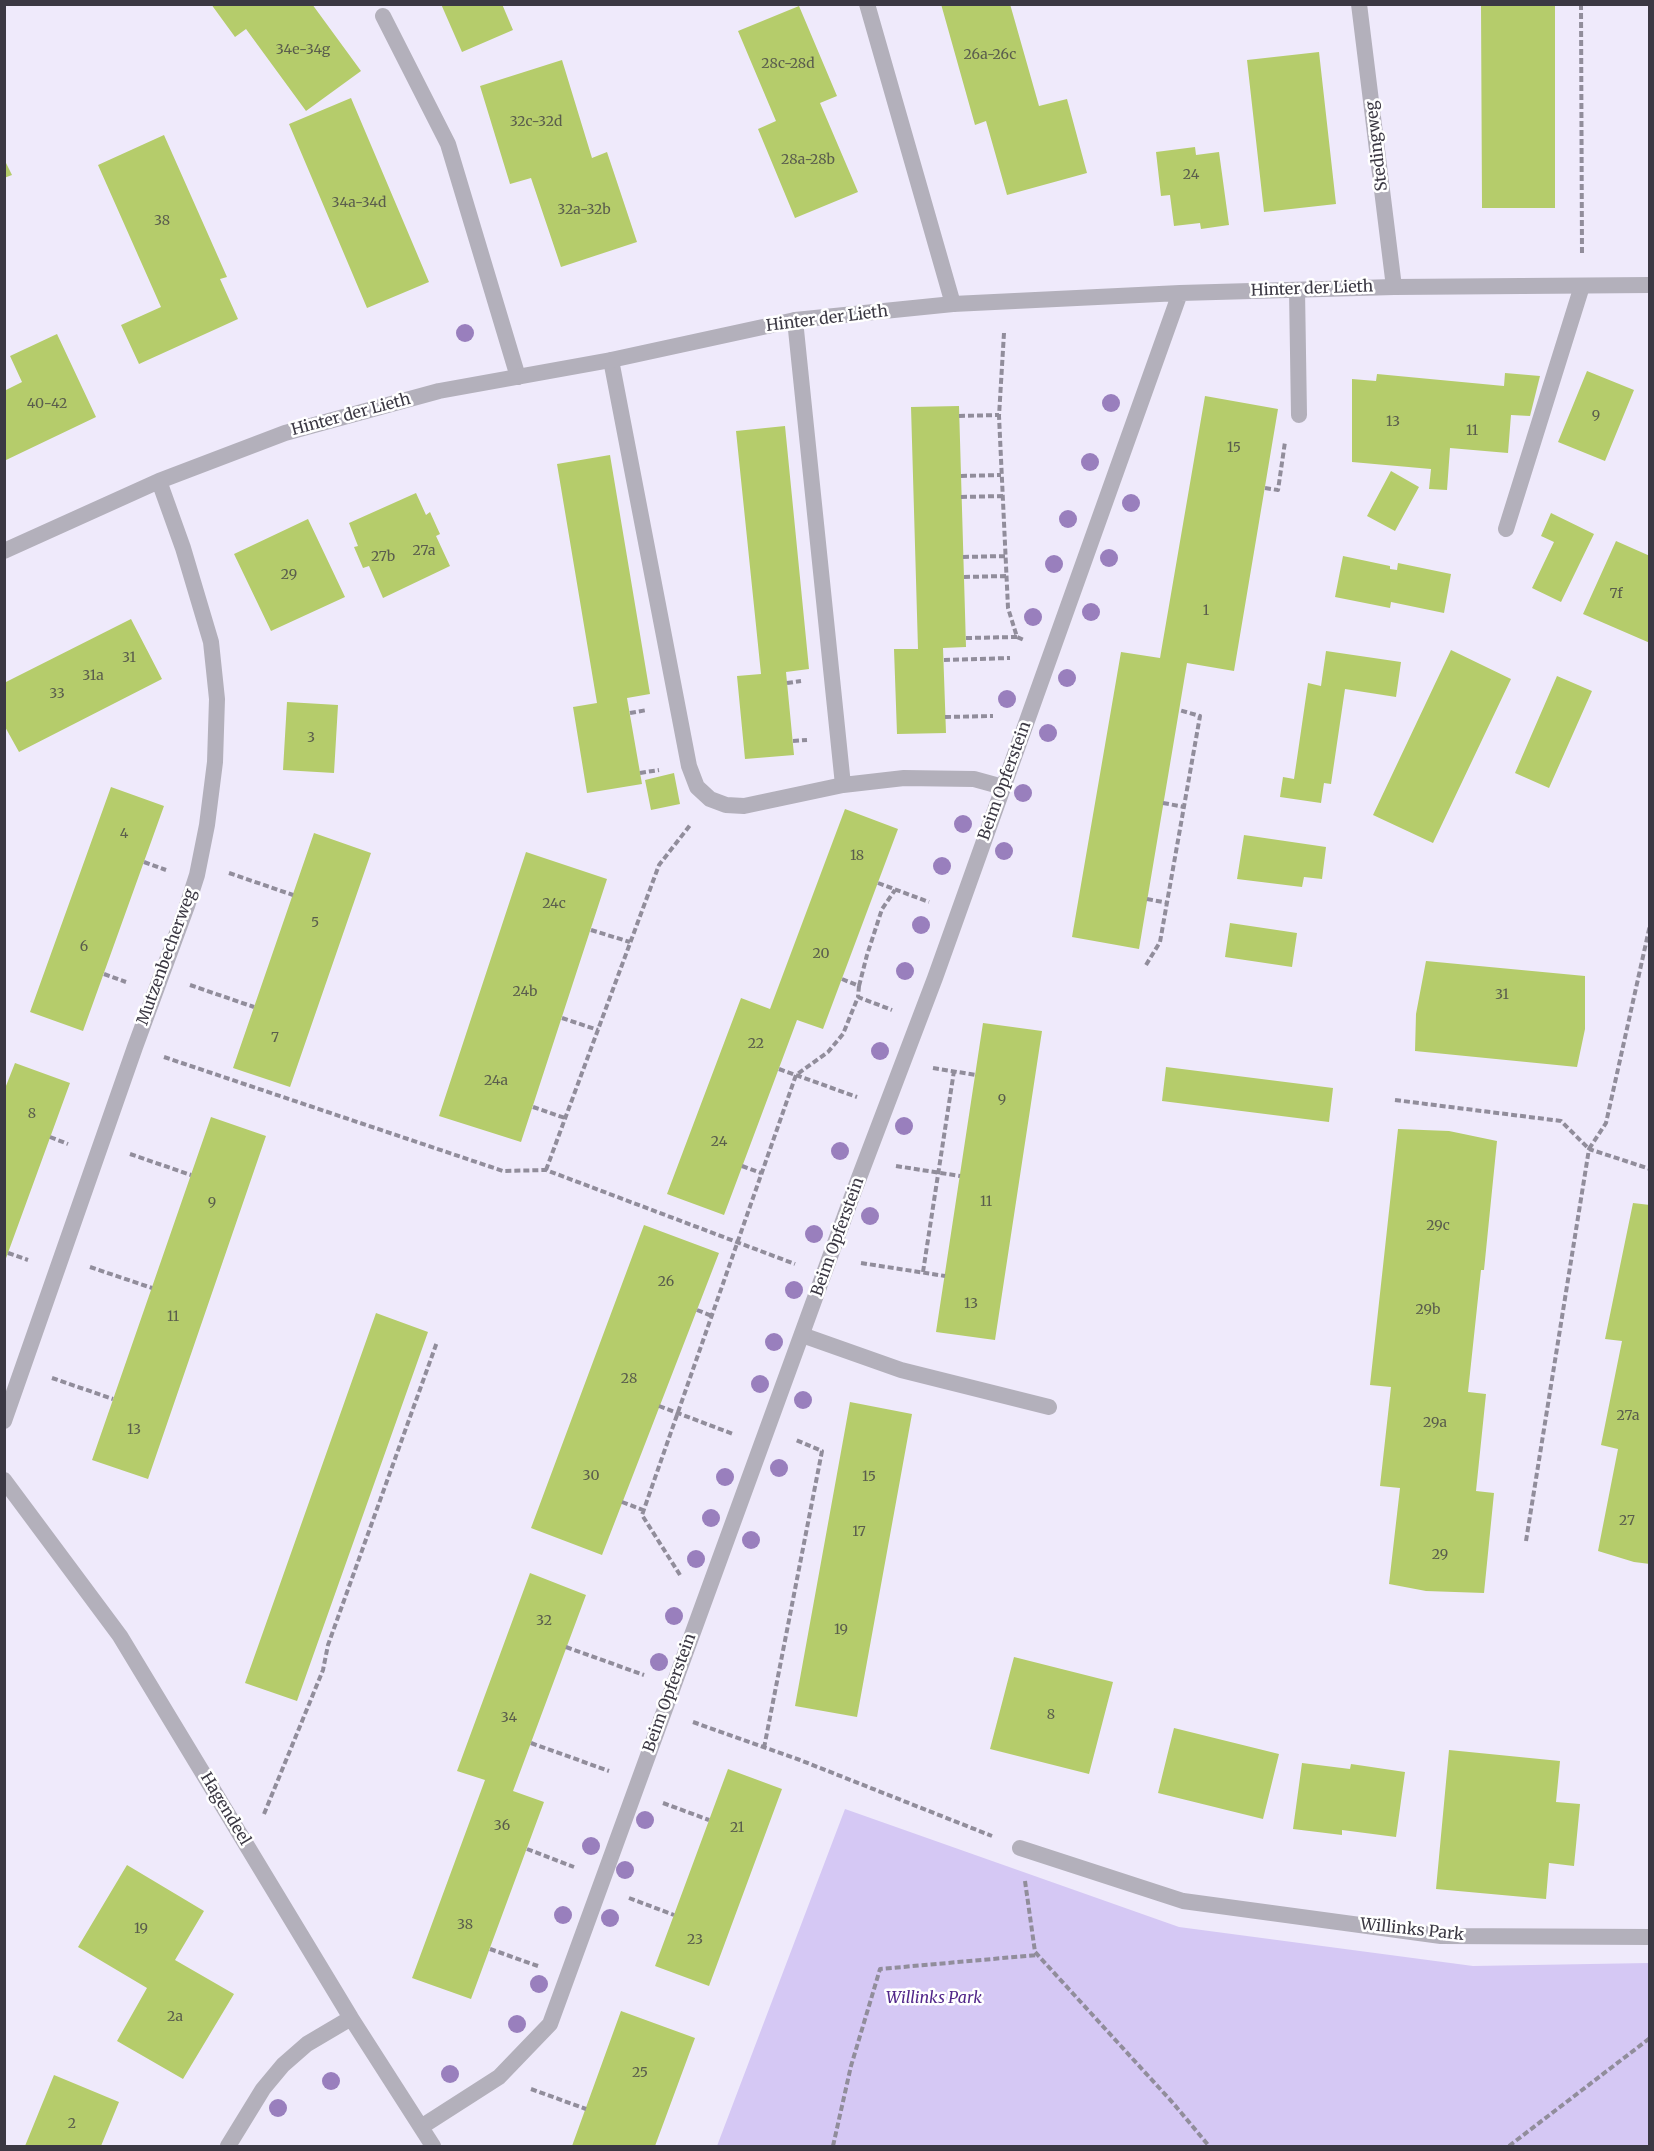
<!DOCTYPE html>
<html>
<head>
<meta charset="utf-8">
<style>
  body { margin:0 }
  #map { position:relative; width:1654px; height:2151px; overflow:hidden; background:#efeafb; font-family:Merriweather,serif }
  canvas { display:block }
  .frame { position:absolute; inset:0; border:6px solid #3b3843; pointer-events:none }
</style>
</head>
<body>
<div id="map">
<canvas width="1654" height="2151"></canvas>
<div class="frame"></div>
</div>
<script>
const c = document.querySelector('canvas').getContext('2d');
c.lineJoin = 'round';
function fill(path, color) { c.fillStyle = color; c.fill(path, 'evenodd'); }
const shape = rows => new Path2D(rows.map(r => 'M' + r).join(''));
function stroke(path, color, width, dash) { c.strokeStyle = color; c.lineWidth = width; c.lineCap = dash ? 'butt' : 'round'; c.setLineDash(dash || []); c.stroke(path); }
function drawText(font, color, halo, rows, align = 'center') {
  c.font = font + ' Merriweather,serif'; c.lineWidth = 5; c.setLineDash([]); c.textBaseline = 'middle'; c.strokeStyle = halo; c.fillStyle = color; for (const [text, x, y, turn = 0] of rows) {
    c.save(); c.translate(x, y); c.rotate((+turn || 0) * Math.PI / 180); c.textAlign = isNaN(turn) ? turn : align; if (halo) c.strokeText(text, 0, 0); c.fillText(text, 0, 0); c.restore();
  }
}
fill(shape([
  [845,1809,1179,1927,1473,1966,1649,1963,1649,2146,717,2146]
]), '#d5c8f4');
fill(shape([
  [211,4,312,4,361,71,306,111,246,29,235,37],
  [441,4,502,4,513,30,462,52],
  [941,4,1010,4,1039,106,1067,99,1087,173,1007,195,986,121,975,125],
  [1481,4,1555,4,1555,208,1482,208],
  [799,6,837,96,820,103,858,192,795,218,758,129,776,121,738,31],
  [1319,52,1336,204,1264,212,1247,60],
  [562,60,592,158,607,152,637,242,561,267,531,178,510,184,480,86],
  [351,98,429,282,367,308,289,124],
  [164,135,227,277,220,279,238,319,139,364,121,325,161,307,98,165],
  [1195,147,1196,155,1219,152,1229,225,1201,229,1200,223,1174,226,1170,195,1161,196,1156,152],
  [4,159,12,175,4,178],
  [57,334,96,417,4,461,4,391,22,382,10,356],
  [1587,371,1634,390,1605,461,1558,442],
  [1505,373,1540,376,1530,416,1511,415,1508,453,1450,448,1447,490,1429,489,1431,469,1352,462,1352,379,1376,381,1377,374,1504,386],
  [1205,396,1278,409,1234,671,1187,663,1139,949,1072,937,1121,652,1160,658],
  [959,406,966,647,943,648,946,733,897,734,894,649,918,649,911,407],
  [785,426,809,669,786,672,794,755,745,759,737,676,761,674,736,431],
  [610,455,650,694,627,698,642,784,587,793,573,707,597,703,557,464],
  [1391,471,1419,487,1395,531,1367,516],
  [416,493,426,515,430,512,440,534,436,536,450,566,383,598,369,566,363,568,354,547,358,546,349,523],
  [1551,513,1594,534,1561,602,1532,588,1554,542,1541,536],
  [308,519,345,597,271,631,234,554],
  [1616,541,1650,556,1650,643,1583,614],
  [1343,556,1390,566,1390,569,1397,570,1398,563,1451,574,1444,613,1391,602,1390,608,1335,597],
  [131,619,162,679,19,752,4,725,4,683],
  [1451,650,1511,679,1433,843,1373,815],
  [1326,651,1401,662,1396,697,1345,689,1331,784,1324,783,1321,803,1280,797,1283,777,1294,779,1308,683,1321,686],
  [1557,676,1592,691,1549,788,1515,773],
  [287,702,338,705,334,773,283,770],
  [674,773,680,804,651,810,645,780],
  [111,787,164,806,83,1031,30,1012],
  [845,809,898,829,823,1029,797,1020,724,1215,667,1194,741,998,770,1009],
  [314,833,371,853,290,1087,233,1068],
  [1244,835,1326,847,1322,879,1304,877,1302,887,1237,879],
  [526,852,607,879,521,1142,439,1116],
  [1230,923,1297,933,1292,967,1225,957],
  [1426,961,1585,976,1585,1029,1577,1067,1415,1051,1416,1014],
  [983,1023,1042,1031,995,1340,936,1332],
  [15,1063,70,1083,5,1261,4,1091],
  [1166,1067,1333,1088,1329,1122,1162,1101],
  [211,1117,266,1136,148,1479,92,1460],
  [1398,1129,1449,1131,1497,1141,1484,1270,1481,1270,1468,1392,1486,1394,1476,1491,1494,1493,1484,1593,1426,1591,1389,1584,1400,1488,1380,1486,1391,1387,1370,1385],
  [1633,1203,1650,1205,1650,1564,1634,1562,1598,1551,1618,1449,1601,1445,1622,1341,1605,1339],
  [644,1225,719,1253,602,1555,531,1528],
  [376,1313,428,1332,297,1701,245,1683],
  [850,1402,912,1414,857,1717,795,1706],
  [530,1573,586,1595,513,1791,544,1802,471,1999,412,1978,485,1780,457,1771],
  [1014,1657,1113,1682,1089,1774,990,1749],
  [1174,1728,1279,1754,1263,1819,1158,1793],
  [1449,1750,1560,1761,1556,1802,1580,1804,1574,1866,1549,1863,1546,1899,1436,1889],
  [1302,1763,1350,1769,1351,1764,1405,1772,1396,1837,1342,1830,1342,1835,1293,1829],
  [728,1769,782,1789,709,1986,655,1966],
  [127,1865,204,1911,175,1960,234,1994,183,2079,117,2041,147,1988,78,1947],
  [621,2011,695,2038,655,2146,572,2146],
  [54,2075,119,2102,101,2146,25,2146]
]), '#b5cc6b');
stroke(shape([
  [1581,4,1582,255],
  [1004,333,999,416,1008,608,1017,637,1024,640],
  [959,416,999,415],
  [961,476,1001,475],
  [1265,488,1278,490,1285,442],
  [961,497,1003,496],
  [963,557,1005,556],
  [964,577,1006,576],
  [966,638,1017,637],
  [944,660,1010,658],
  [787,683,801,681],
  [630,713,647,710],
  [945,717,993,716],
  [793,741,807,740],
  [640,773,659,770],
  [1163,803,1185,807],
  [144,862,166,870],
  [229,873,293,895],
  [878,883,929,902],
  [1147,899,1168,903],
  [591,930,630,942],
  [1146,965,1160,942,1200,716,1179,710],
  [104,974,126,982],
  [842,979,859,986,858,997],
  [190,985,254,1007],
  [859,986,867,955,882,909,895,890],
  [562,1018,598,1030],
  [164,1057,503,1171,546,1170,795,1264],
  [933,1068,976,1075],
  [779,1069,857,1097],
  [1395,1100,1561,1121,1589,1149,1606,1123,1650,925],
  [533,1107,565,1118],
  [50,1137,68,1144],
  [130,1154,191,1175],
  [742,1166,761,1173],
  [896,1166,960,1176],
  [546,1170,659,865,691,824],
  [8,1253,28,1260],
  [861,1263,945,1276],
  [90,1267,152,1288],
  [923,1272,954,1071],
  [697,1310,712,1316],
  [52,1378,113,1399],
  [659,1406,733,1434],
  [622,1502,643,1510],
  [1526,1541,1589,1149,1650,1169],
  [680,1575,642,1515,796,1075,828,1052,843,1034,858,997,892,1010],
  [566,1647,644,1675],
  [693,1722,800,1760,992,1836],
  [531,1743,609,1771],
  [764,1748,822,1451,796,1440],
  [663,1803,709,1820],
  [264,1814,323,1670,328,1645,437,1342],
  [527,1849,574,1867],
  [1025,1881,1035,1952,1173,2103,1209,2146],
  [629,1898,674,1915],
  [490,1949,538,1966],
  [531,2089,586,2109],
  [833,2146,851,2066,880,1969,1037,1955],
  [1509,2146,1650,2038]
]), '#918d9b', 4, [6, 3]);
stroke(shape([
  [867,4,953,304],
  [383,16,448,144,518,377],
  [1297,290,1299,415],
  [795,320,843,785],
  [611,360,689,766,697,787,710,799,726,805,744,806,843,785,904,778,974,779,1003,787],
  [1506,529,1582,286],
  [802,1335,901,1370,1049,1407]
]), '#b3b0bb', 16);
stroke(shape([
  [1359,4,1394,287],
  [4,551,159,481,285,433,439,391,611,360,795,320,953,304,1180,293,1394,287,1650,285],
  [4,1421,135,1047,187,906,197,875,207,825,215,762,217,699,211,642,183,548,159,481],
  [4,1480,120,1636,351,2018,433,2146],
  [1020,1848,1183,1901,1441,1936,1650,1937],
  [421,2127,499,2077,550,2024,854,1191,935,978,1180,293],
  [228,2146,263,2089,283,2065,307,2044,351,2018]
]), '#b3b0bb', 16);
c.fillStyle = '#997fbd';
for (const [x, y] of [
  [465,333],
  [1111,403],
  [1090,462],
  [1131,503],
  [1068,519],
  [1109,558],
  [1054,564],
  [1091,612],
  [1033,617],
  [1067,678],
  [1007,699],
  [1048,733],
  [1023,793],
  [963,824],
  [1004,851],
  [942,866],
  [921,925],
  [905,971],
  [880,1051],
  [904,1126],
  [840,1151],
  [870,1216],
  [814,1234],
  [794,1290],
  [774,1342],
  [760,1384],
  [803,1400],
  [779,1468],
  [725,1477],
  [711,1518],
  [751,1540],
  [696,1559],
  [674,1616],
  [659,1662],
  [645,1820],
  [591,1846],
  [625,1870],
  [563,1915],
  [610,1918],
  [539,1984],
  [517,2024],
  [450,2074],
  [331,2081],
  [278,2108]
]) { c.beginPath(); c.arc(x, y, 9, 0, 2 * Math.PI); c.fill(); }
drawText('14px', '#5a5d4d', null, [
  ["34e-34g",303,50],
  ["26a-26c",990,55],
  ["28c-28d",788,64],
  ["32c-32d",536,122],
  ["28a-28b",808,160],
  ["24",1191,175],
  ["34a-34d",359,203],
  ["32a-32b",584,210],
  ["38",162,221],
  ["40-42",47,404],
  ["9",1596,416],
  ["13",1393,422],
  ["11",1472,431],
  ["15",1234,448],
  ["27a",424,551],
  ["27b",383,557],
  ["29",289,575],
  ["7f",1616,594],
  ["1",1206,611],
  ["31",129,658],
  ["31a",93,676],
  ["33",57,694],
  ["3",311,738],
  ["4",124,834],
  ["18",857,856],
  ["24c",554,904],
  ["5",315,923],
  ["6",84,947],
  ["20",821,954],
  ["24b",525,992],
  ["31",1502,995],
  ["7",275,1038],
  ["22",756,1044],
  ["24a",496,1081],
  ["9",1002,1100],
  ["8",32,1114],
  ["24",719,1142],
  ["11",986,1202],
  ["9",212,1203],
  ["29c",1438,1226],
  ["26",666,1282],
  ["13",971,1304],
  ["29b",1428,1310],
  ["11",173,1317],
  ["28",629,1379],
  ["27a",1628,1416],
  ["29a",1435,1423],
  ["13",134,1430],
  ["30",591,1476],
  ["15",869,1477],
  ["27",1627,1521],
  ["17",859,1532],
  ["29",1440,1555],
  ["32",544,1621],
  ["19",841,1630],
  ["8",1051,1715],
  ["34",509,1718],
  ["36",502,1826],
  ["21",737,1828],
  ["38",465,1925],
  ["19",141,1929],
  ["23",695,1940],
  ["2a",175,2017],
  ["25",640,2073],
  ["2",72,2124]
]);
drawText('16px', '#3b3843', '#fff', [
  ["Stedingweg",1377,146,-97],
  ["Hinter der Lieth",1312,289,-2],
  ["Hinter der Lieth",827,319,-7],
  ["Hinter der Lieth",351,415,-15],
  ["Beim Opferstein",1005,781,-70],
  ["Mutzenbecherweg",167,957,-70],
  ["Beim Opferstein",838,1237,-70],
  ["Beim Opferstein",670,1693,-70],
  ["Hagendeel",225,1809,59],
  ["Willinks Park",1412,1930,6]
]);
drawText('italic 16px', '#52278a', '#fff', [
  ["Willinks Park",934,1998]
]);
</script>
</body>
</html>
